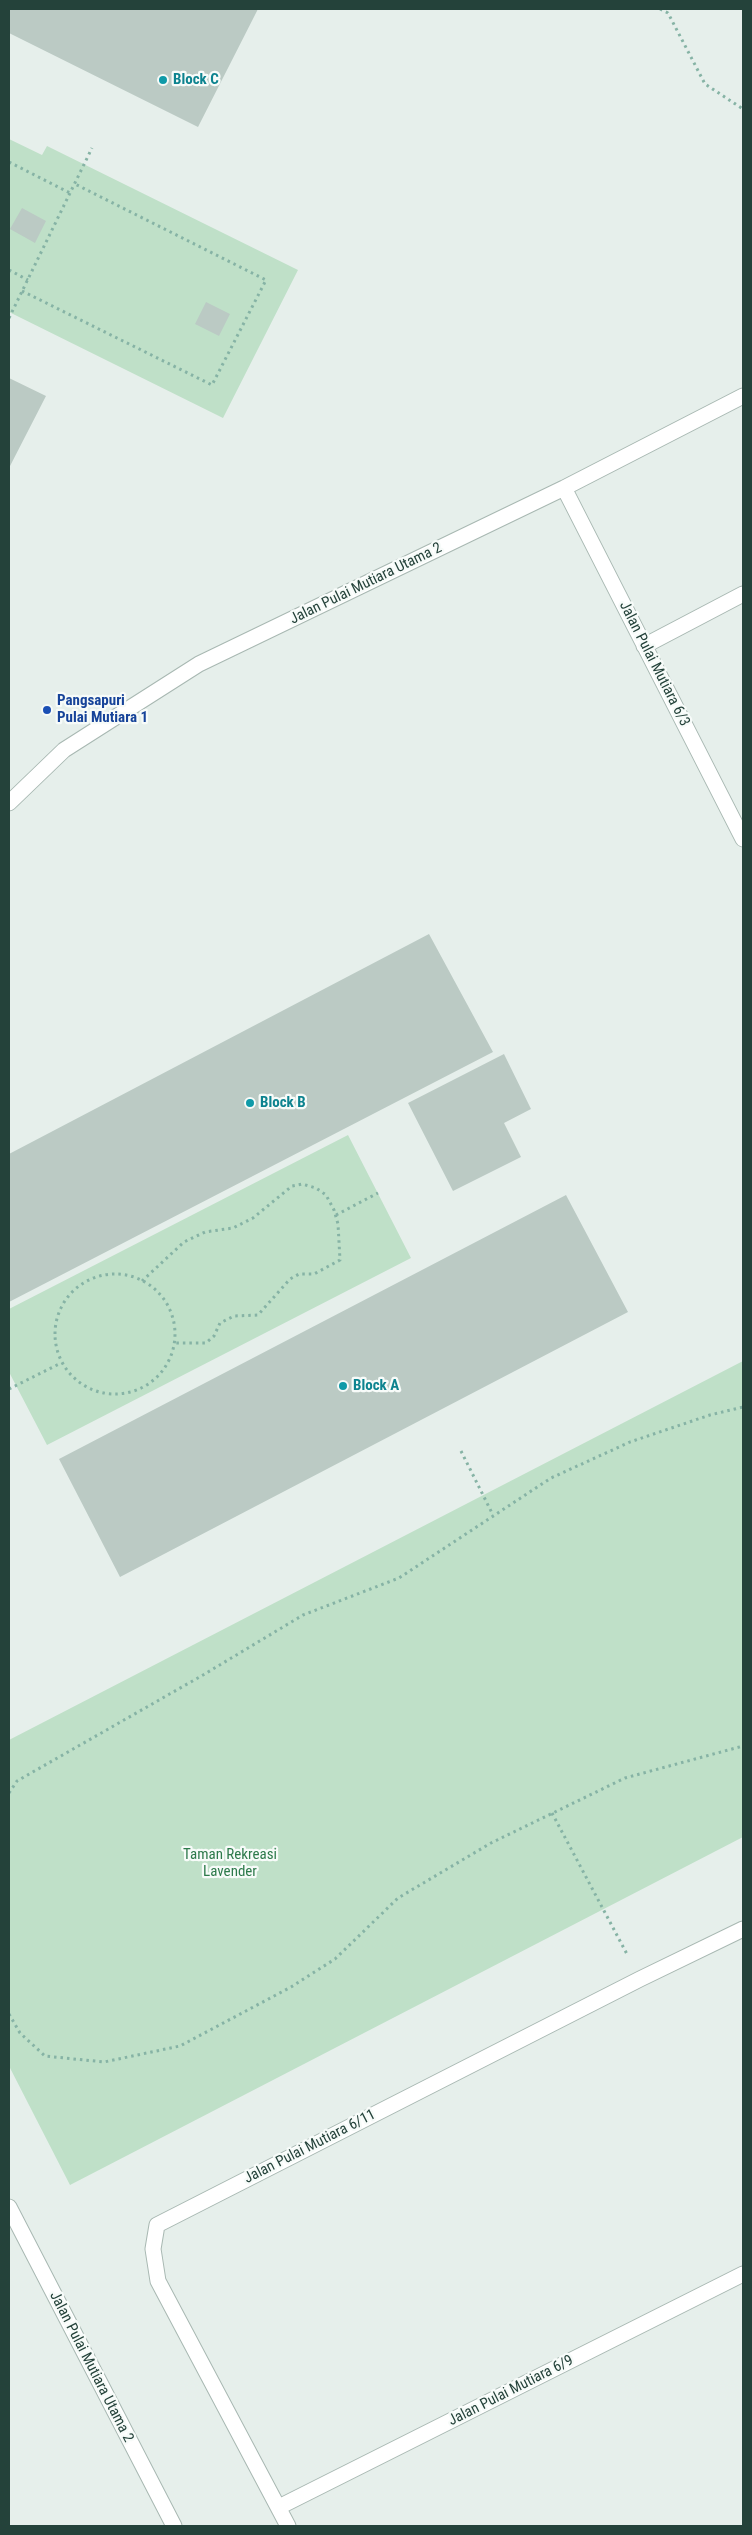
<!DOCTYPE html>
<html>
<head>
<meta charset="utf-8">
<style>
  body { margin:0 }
  #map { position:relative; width:752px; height:2535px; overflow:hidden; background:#e6efeb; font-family:"Roboto Condensed",sans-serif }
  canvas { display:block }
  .frame { position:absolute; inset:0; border:10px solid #24423a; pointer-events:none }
</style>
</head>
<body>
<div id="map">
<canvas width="752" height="2535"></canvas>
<div class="frame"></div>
</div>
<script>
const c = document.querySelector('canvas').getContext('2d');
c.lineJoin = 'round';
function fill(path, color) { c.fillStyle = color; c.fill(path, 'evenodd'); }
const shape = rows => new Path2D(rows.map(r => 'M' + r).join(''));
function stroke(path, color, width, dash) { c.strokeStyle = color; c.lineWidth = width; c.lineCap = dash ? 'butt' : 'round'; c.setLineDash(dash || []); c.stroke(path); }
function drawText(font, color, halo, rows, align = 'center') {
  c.font = font + ' "Roboto Condensed",sans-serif'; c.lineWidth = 4.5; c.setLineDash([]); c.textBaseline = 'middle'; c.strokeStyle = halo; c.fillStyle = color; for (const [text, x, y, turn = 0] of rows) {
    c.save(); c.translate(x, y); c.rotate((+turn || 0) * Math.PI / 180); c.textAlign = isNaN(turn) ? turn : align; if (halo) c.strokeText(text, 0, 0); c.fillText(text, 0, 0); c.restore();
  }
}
fill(shape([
  [9,139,42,155,47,146,298,270,223,418,9,312],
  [348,1135,411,1258,47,1445,9,1372,9,1309],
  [743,1361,743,1837,70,2185,9,2066,9,1740]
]), '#bfe0c8');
fill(shape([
  [9,9,258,9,198,127,9,33],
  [22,208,46,221,35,243,10,229],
  [206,302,230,314,219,336,195,324],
  [9,378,46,396,9,468],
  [429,934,493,1052,9,1302,9,1154],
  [504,1054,531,1109,504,1123,521,1157,453,1191,408,1103],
  [566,1195,628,1312,120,1577,59,1459]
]), '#bbcac4');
const minor = shape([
  [564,488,743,839],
  [644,646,743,594],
  [9,803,64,750,199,664,564,488,743,396],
  [9,2207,174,2526],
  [279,2507,743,2274],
  [288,2526,158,2281,153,2249,157,2225,640,1979,743,1929]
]);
stroke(minor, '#a8b8b2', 17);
stroke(shape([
  [660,9,668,13,705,84,743,109],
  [9,162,70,193],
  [9,270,28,280],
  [22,291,212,385,266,280,75,184],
  [9,318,92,148],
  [336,1215,378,1193],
  '55 1334a60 60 0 1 1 120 0a60 60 0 1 1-120 0Z',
  [142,1281,184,1242,205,1232,233,1228,253,1218,292,1186,302,1184,316,1188,326,1195,334,1210,338,1224,340,1260,314,1274,299,1274,290,1279,258,1315,234,1316,220,1323,214,1336,206,1343,173,1343],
  [9,1389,61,1363],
  [461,1451,493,1515],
  [9,1793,17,1781,203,1675,303,1615,399,1578,551,1478,630,1442,710,1415,743,1407],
  [552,1813,628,1956],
  [9,2014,20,2033,45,2056,104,2062,180,2046,291,1987,335,1959,398,1898,491,1843,625,1778,743,1746]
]), '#86b3a5', 3, [2.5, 4]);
stroke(minor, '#fff', 15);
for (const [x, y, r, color] of [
  [163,80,5,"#0f9aa8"],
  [47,710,5,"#1a4fb4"],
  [250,1103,5,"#0f9aa8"],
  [343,1386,5,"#0f9aa8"]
]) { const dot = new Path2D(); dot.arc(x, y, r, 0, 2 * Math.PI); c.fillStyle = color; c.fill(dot); stroke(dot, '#f7fbf9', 2); }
drawText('bold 15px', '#0d838f', '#f7fbf9', [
  ["Block C",173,80],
  ["Block B",260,1103],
  ["Block A",353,1386]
], 'left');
drawText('15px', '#24423a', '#f7fbf9', [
  ["Jalan Pulai Mutiara Utama 2",366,584,-26],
  ["Jalan Pulai Mutiara 6/3",654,664,63],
  ["Jalan Pulai Mutiara 6/11",310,2147,-27],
  ["Jalan Pulai Mutiara Utama 2",91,2367,63],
  ["Jalan Pulai Mutiara 6/9",511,2391,-27]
]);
drawText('bold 15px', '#164399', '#f7fbf9', [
  ["Pangsapuri",57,701],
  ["Pulai Mutiara 1",57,718]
], 'left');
drawText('15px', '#2d7a4b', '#f7fbf9', [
  ["Taman Rekreasi",230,1855],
  ["Lavender",230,1872]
]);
</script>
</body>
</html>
